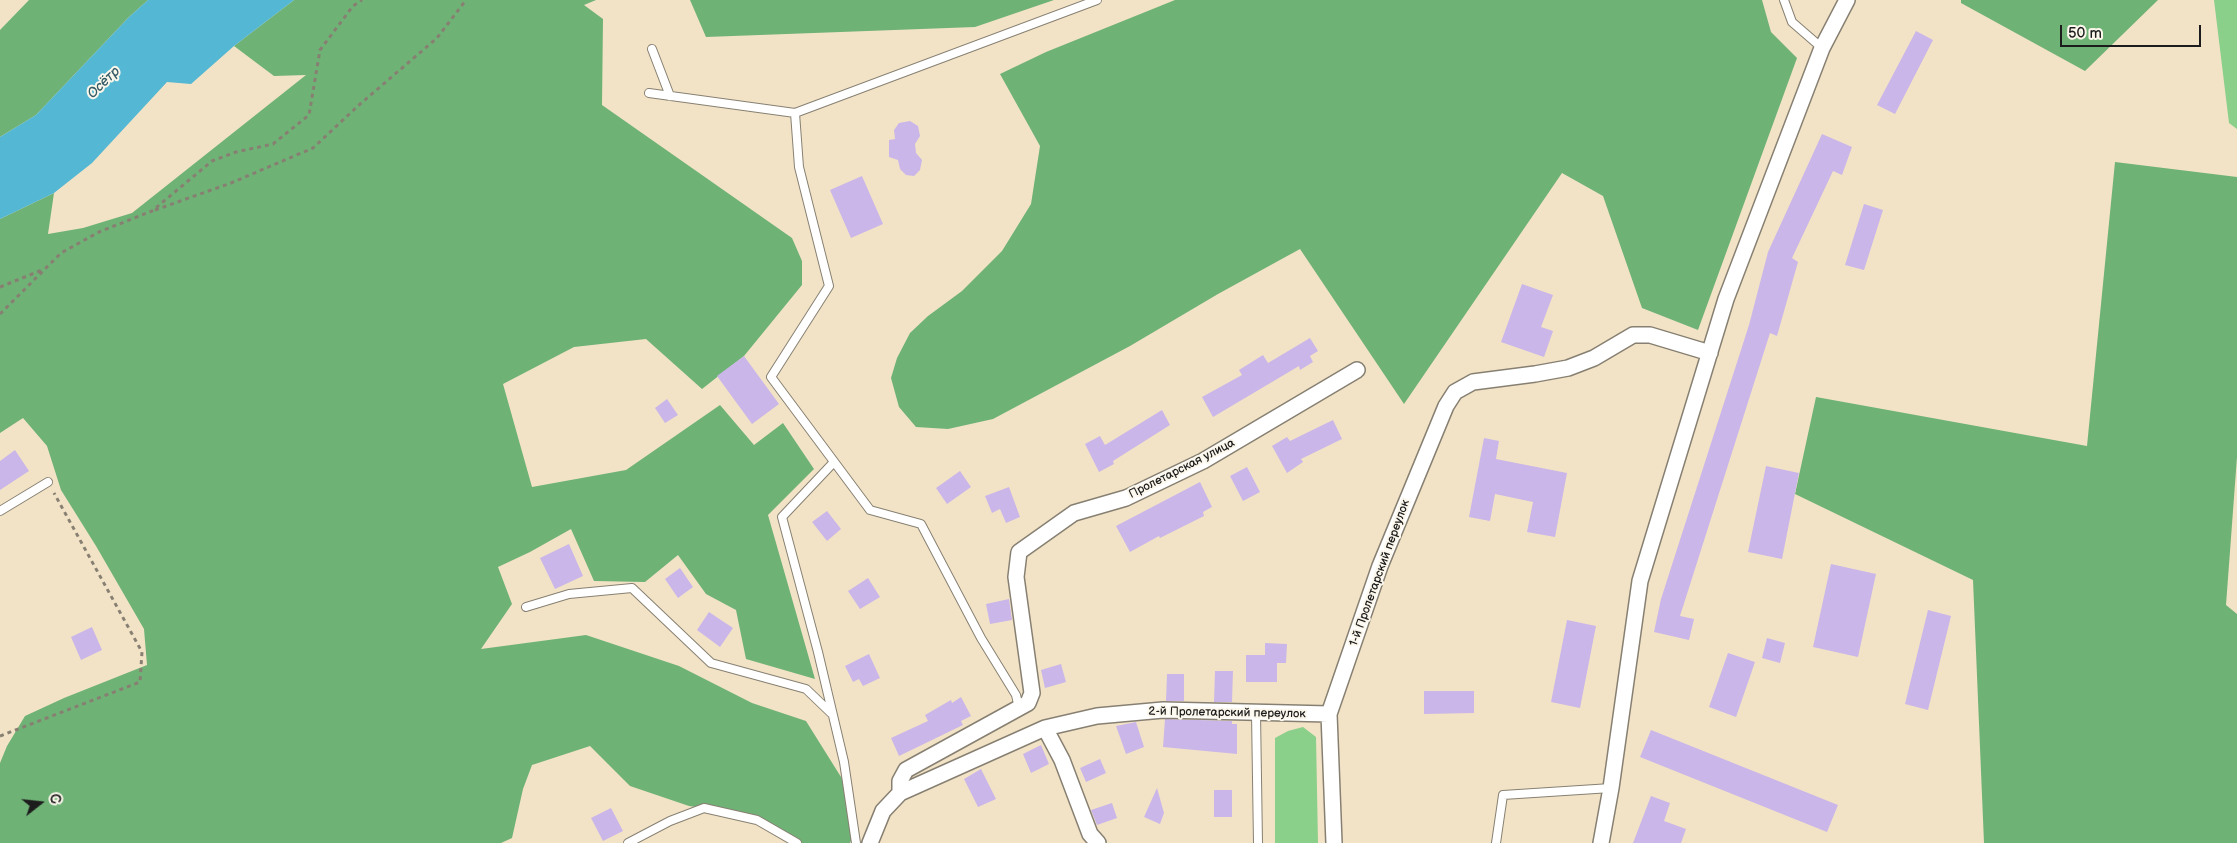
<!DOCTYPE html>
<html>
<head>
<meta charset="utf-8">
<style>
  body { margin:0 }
  #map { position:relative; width:2237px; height:843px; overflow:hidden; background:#f2e3c7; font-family:"Balsamiq Sans",sans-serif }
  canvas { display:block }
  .north { position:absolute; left:15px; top:778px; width:50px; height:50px; -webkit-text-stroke:4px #fbf7ec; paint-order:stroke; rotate:74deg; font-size:14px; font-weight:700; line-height:20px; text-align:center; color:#1c1c1c }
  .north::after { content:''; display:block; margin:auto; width:18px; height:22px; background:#1c1c1c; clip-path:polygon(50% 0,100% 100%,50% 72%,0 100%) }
  .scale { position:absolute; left:2060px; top:25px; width:141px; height:22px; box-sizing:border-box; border:2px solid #1c1c1c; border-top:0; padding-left:6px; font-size:15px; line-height:18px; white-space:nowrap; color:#1c1c1c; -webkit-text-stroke:4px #fbf7ec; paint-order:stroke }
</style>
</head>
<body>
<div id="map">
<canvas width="2237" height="843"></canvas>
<div class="north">С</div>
<div class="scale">50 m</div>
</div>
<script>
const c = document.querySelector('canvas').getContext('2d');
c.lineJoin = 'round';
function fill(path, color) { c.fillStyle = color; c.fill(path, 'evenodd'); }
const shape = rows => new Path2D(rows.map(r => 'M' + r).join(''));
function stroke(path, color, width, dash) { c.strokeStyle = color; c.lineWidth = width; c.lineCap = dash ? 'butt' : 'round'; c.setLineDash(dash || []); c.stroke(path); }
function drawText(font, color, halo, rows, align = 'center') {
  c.font = font + ' "Balsamiq Sans",sans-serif'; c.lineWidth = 4; c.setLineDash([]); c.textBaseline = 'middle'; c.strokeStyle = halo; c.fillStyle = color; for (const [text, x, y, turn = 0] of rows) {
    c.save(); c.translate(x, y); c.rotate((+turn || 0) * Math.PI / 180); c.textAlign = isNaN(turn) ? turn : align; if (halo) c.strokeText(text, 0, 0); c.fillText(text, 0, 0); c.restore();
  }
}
fill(shape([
  [2214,0,2237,0,2237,129,2229,123],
  [1303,727,1316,737,1318,843,1275,843,1275,738,1288,731]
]), '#8acf8a');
fill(shape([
  [29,0,148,0,129,17,36,115,0,137,0,30],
  [294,0,596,0,584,5,603,19,602,105,792,238,802,261,802,285,744,356,702,389,646,339,574,347,503,384,532,487,626,470,720,405,754,445,783,423,814,469,768,515,815,679,746,659,736,610,706,594,678,555,645,582,594,581,571,529,530,552,498,567,512,604,481,649,586,635,679,666,752,703,806,721,846,785,855,832,850,843,797,843,748,815,689,806,630,786,590,746,532,765,523,789,512,838,501,843,0,843,0,763,7,746,25,716,64,698,147,665,144,629,96,546,61,490,47,446,23,418,0,433,0,219,54,193,48,234,83,228,132,213,306,75,274,76,234,46],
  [690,0,1054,0,975,27,706,37],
  [1175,0,1762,0,1771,32,1797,58,1698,330,1642,308,1603,196,1562,173,1404,404,1300,249,1218,294,1130,346,993,419,948,429,916,427,899,407,891,378,897,358,910,333,928,316,962,291,1002,251,1031,204,1040,146,1000,74,1046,52],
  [1961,0,2158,0,2085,71,1961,3],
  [2115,162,2237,177,2237,457,2226,605,2237,614,2237,843,1984,843,1973,580,1795,494,1816,397,2087,446]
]), '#6fb276');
fill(shape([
  [148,0,294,0,234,46,191,84,167,82,92,163,54,193,0,219,0,137,36,115,129,17]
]), '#54b7d3');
fill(shape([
  [1916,31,1933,40,1895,114,1877,105],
  [910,121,918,126,920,136,915,144,916,153,922,160,920,170,914,176,906,175,900,169,898,160,889,157,889,140,895,139,894,130,899,123],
  [1822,134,1852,147,1842,175,1833,171,1792,258,1798,262,1777,336,1770,333,1680,616,1694,619,1689,640,1654,632,1661,599,1749,325,1768,252],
  [862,176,883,224,851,238,830,190],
  [1864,204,1883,210,1864,270,1845,265],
  [1522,284,1553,295,1541,327,1553,331,1544,357,1501,342],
  [1310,338,1318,351,1310,356,1313,362,1300,370,1299,366,1213,417,1202,397,1242,375,1239,370,1263,355,1268,363],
  [744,356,779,404,752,424,717,376],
  [667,399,678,415,665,423,655,408],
  [1162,410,1170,425,1113,461,1114,464,1099,472,1085,444,1100,436,1105,445],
  [1333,420,1342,439,1301,459,1303,462,1287,473,1272,446,1287,437,1290,441],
  [1484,438,1499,441,1496,459,1567,473,1555,537,1527,532,1533,502,1495,494,1490,521,1469,517],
  [15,450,29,471,0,490,0,461],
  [1766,466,1799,473,1782,559,1748,552],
  [1247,467,1260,492,1243,501,1230,476],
  [960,471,971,487,947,504,936,488],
  [1200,482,1212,507,1203,512,1204,516,1160,538,1159,536,1130,552,1116,526],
  [1009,487,1020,517,1006,523,1000,509,992,513,985,496],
  [827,511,841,529,827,541,812,522],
  [569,544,583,576,555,589,540,558],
  [1831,564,1876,574,1858,657,1813,647],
  [680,568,693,587,678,598,665,579],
  [868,578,880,597,860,609,848,591],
  [1009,599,1012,620,990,624,986,604],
  [1928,610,1951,616,1928,710,1905,704],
  [709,612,733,628,720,647,697,630],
  [1567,620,1596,626,1580,708,1551,702],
  [92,627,102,650,81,660,71,637],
  [1767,638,1785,643,1780,663,1762,658],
  [1265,643,1287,644,1286,663,1277,663,1277,682,1246,682,1246,655,1265,655],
  [1728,653,1755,662,1736,717,1709,707],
  [869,654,880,678,863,686,859,679,853,682,845,666],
  [1061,664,1066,682,1045,688,1041,670],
  [1215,671,1233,671,1232,702,1214,702],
  [1167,674,1184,674,1184,701,1166,701],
  [1424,691,1474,691,1474,713,1424,714],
  [961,697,971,716,961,721,963,725,899,756,891,738,928,721,925,715,951,700,952,703],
  [1165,719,1232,721,1232,724,1237,724,1237,754,1163,747],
  [1136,722,1144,747,1126,754,1116,726],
  [1651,730,1838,805,1827,832,1640,757],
  [1041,745,1049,764,1031,773,1023,754],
  [1100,759,1106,773,1086,782,1080,768],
  [981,769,996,799,978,807,964,779],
  [1157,788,1164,813,1160,824,1144,817],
  [1214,790,1232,790,1232,817,1214,817],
  [1651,796,1670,803,1664,821,1686,829,1681,843,1633,843],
  [1112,803,1117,818,1097,825,1091,810],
  [611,808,623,831,603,841,591,818]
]), '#cab6e8');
const lane = shape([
  [1784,0,1792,22,1822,48],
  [652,49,670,96],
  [649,93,795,113,1097,0],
  [795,113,799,167,829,286,771,377,870,510,921,524,981,638,1016,695,1019,708],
  [834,462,782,517,818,652,844,762,856,843],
  [0,511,48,482],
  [526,607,569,594,632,588,711,663,806,689,831,713],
  [1256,713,1258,843],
  [628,843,670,821,704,808,757,820,797,843],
  [1496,843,1503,795,1611,788]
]);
const street = shape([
  [1045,728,1062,760,1090,834,1098,843],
  [900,793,1045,728,1097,716,1163,710,1329,714],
  [870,843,883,811,900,793,900,781,906,770,1028,703,1032,693,1016,577,1019,552,1074,513,1126,498,1203,461,1357,370],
  [1334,843,1329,714,1380,566,1446,406,1455,392,1473,382,1535,374,1568,368,1594,358,1633,335,1650,335,1710,353],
  [1601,843,1611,788,1640,581,1726,299,1822,48,1847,0]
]);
stroke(lane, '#878072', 10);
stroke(street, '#878072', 18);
stroke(shape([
  [155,210,231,183,313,148,359,105,437,38,466,0],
  [0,287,42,270],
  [0,314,61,253,99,232,152,211,212,161,236,152,273,144,309,115,320,50,353,6,362,0],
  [0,736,140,682,142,652,54,493]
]), '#878072', 3, [4, 4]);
stroke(lane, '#fff', 8);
stroke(street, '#fff', 15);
drawText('12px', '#1c1c1c', '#fbf7ec', [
  ["Пролетарская улица",1182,469,-27],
  ["1-й Пролетарский переулок",1380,573,-70],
  ["2-й Пролетарский переулок",1227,713,1]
]);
drawText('italic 14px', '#325a65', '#fbf7ec', [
  ["Осётр",104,83,-44]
]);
</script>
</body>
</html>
